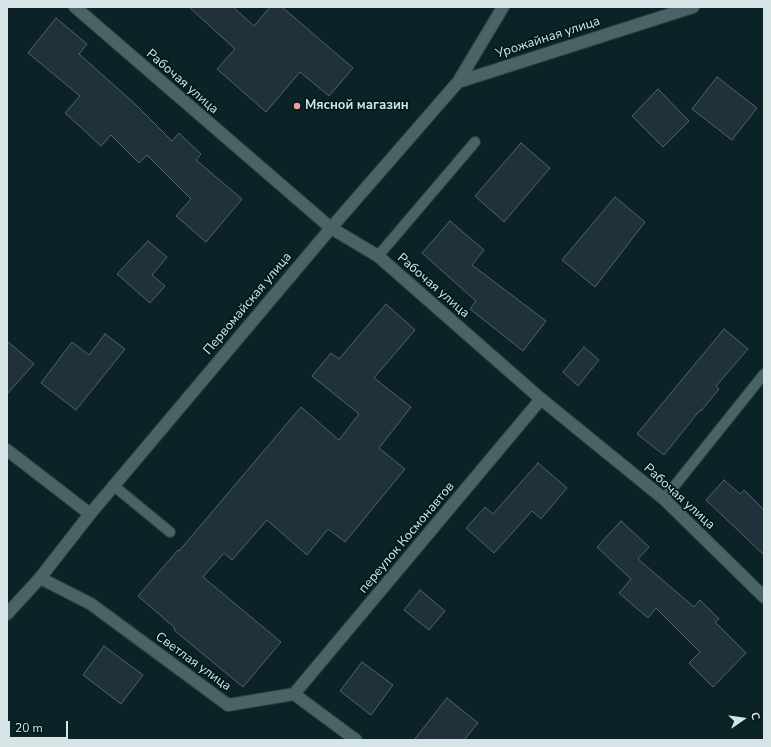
<!DOCTYPE html>
<html>
<head>
<meta charset="utf-8">
<style>
  body { margin:0 }
  #map { position:relative; width:771px; height:747px; overflow:hidden; background:#0b2326; font-family:"Nunito Sans",sans-serif }
  canvas { display:block }
  .frame { position:absolute; inset:0; border:8px solid #d6e4e5; pointer-events:none }
  .north { position:absolute; left:723px; top:699px; width:40px; height:40px; -webkit-text-stroke:3px #031a1c; paint-order:stroke; rotate:77deg; font-size:11px; font-weight:700; line-height:16px; text-align:center; color:#d6e4e5 }
  .north::after { content:''; display:block; margin:auto; width:14px; height:18px; background:#d6e4e5; clip-path:polygon(50% 0,100% 100%,50% 72%,0 100%) }
  .scale { position:absolute; left:8px; top:721px; width:60px; height:18px; box-sizing:border-box; border:2px solid #d6e4e5; border-top:0; padding-left:5px; font-size:12px; line-height:14px; white-space:nowrap; color:#d6e4e5; -webkit-text-stroke:3px #031a1c; paint-order:stroke }
</style>
</head>
<body>
<div id="map">
<canvas width="771" height="747"></canvas>
<div class="frame"></div>
<div class="north">С</div>
<div class="scale">20 m</div>
</div>
<script>
const c = document.querySelector('canvas').getContext('2d');
c.lineJoin = 'round';
function fill(path, color) { c.fillStyle = color; c.fill(path, 'evenodd'); }
const shape = rows => new Path2D(rows.map(r => 'M' + r).join(''));
function stroke(path, color, width, dash) { c.strokeStyle = color; c.lineWidth = width; c.lineCap = dash ? 'butt' : 'round'; c.setLineDash(dash || []); c.stroke(path); }
function drawText(font, color, halo, rows, align = 'center') {
  c.font = font + ' "Nunito Sans",sans-serif'; c.lineWidth = 3.5; c.setLineDash([]); c.textBaseline = 'middle'; c.strokeStyle = halo; c.fillStyle = color; for (const [text, x, y, turn = 0] of rows) {
    c.save(); c.translate(x, y); c.rotate((+turn || 0) * Math.PI / 180); c.textAlign = isNaN(turn) ? turn : align; if (halo) c.strokeText(text, 0, 0); c.fillText(text, 0, 0); c.restore();
  }
}
const building = shape([
  [189,7,233,7,254,26,270,7,282,7,353,68,329,96,300,72,266,112,217,69,235,49,189,7],
  [56,18,87,44,79,54,135,104,172,141,179,133,201,154,196,160,242,199,206,242,176,216,191,199,147,155,139,163,111,135,101,146,65,113,80,96,28,53,56,18],
  [717,77,757,108,732,140,692,109,717,77],
  [658,89,689,121,663,147,632,116,658,89],
  [521,143,550,168,504,222,475,196,521,143],
  [615,197,645,222,595,287,562,260,615,197],
  [450,221,484,250,472,265,546,321,523,351,470,309,476,301,422,253,450,221],
  [148,241,167,257,152,275,165,286,150,303,117,274,148,241],
  [386,304,415,330,374,378,411,407,379,448,405,469,345,542,328,529,307,555,267,520,232,560,224,553,203,577,281,642,243,687,174,630,175,628,138,596,178,550,179,551,301,407,339,440,359,414,312,376,331,353,339,359,386,304],
  [724,329,748,349,716,386,719,389,701,411,700,410,664,455,637,434,724,329],
  [105,334,125,349,76,410,41,383,72,342,89,355,105,334],
  [7,341,34,364,7,394,7,341],
  [584,347,599,360,578,386,563,372,584,347],
  [538,463,567,488,541,519,532,511,494,553,466,528,485,507,493,514,538,463],
  [724,480,740,494,744,490,764,510,764,555,706,500,724,480],
  [621,521,649,547,638,559,694,607,700,600,719,619,715,622,746,653,713,687,689,663,700,652,656,608,648,618,619,593,631,579,597,547,621,521],
  [420,590,445,611,429,630,404,610,420,590],
  [104,646,143,675,121,704,83,675,104,646],
  [362,662,393,685,371,715,340,691,362,662],
  [447,698,478,723,464,740,414,740,447,698]
]);
fill(building, '#21313c');
stroke(building, '#516370', 1);
const service = shape([
  [378,256,475,142],
  [114,486,170,532],
  [664,499,764,374]
]);
const minor = shape([
  [75,7,331,228,378,256,541,399,664,499,764,597],
  [7,450,90,514],
  [40,578,91,604,228,705,294,694,356,740],
  [294,694,541,399]
]);
const secondary = shape([
  [458,82,693,7],
  [7,614,40,578,90,514,331,228,458,82,503,7]
]);
stroke(service, '#2f3c3e', 12);
stroke(minor, '#2f3c3e', 14);
stroke(secondary, '#2f3c3e', 14);
stroke(service, '#4a6366', 10);
stroke(minor, '#4a6366', 12);
stroke(secondary, '#4a6366', 12);
for (const [x, y, r, color] of [
  [297,106,4,"#f59b9c"]
]) { const dot = new Path2D(); dot.arc(x, y, r, 0, 2 * Math.PI); c.fillStyle = color; c.fill(dot); stroke(dot, '#031a1c', 1.5); }
drawText('13px', '#d6e4e5', '#031a1c', [
  ["Урожайная улица",548,38,-18],
  ["Рабочая улица",182,82,41],
  ["Рабочая улица",433,286,41],
  ["Первомайская улица",248,304,-50],
  ["Рабочая улица",679,497,42],
  ["переулок Космонавтов",407,538,-50],
  ["Светлая улица",193,662,36]
]);
drawText('bold 13px', '#d6e4e5', '#031a1c', [
  ["Мясной магазин",305,106]
], 'left');
</script>
</body>
</html>
